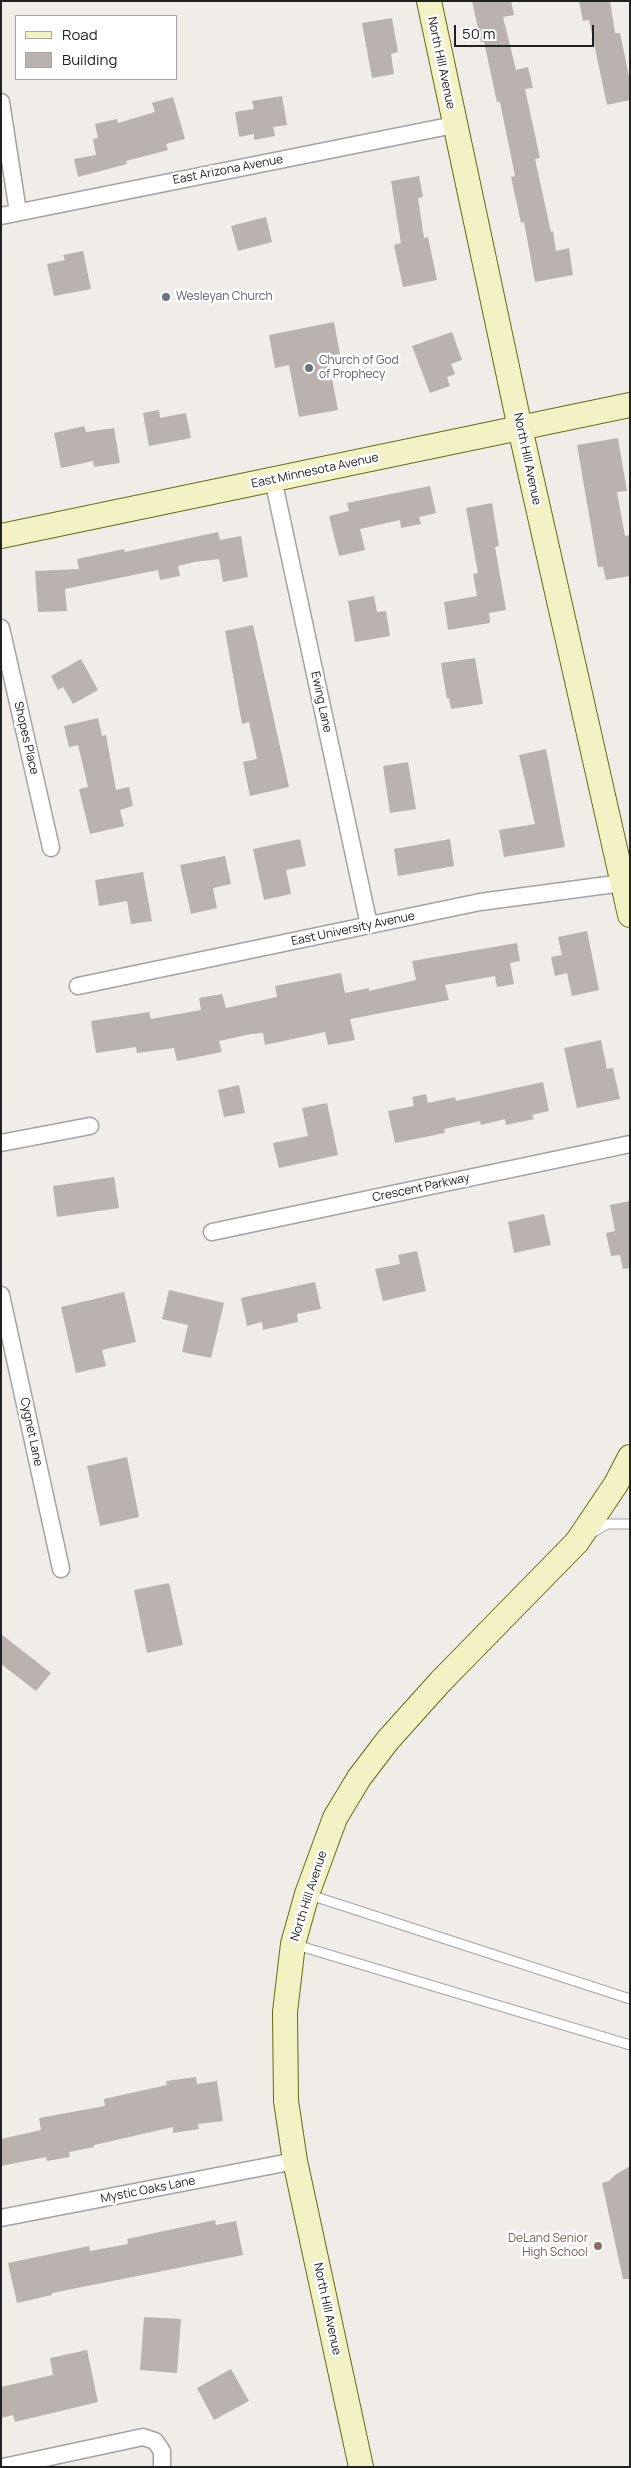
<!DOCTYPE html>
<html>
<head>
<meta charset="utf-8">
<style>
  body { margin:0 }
  #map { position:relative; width:631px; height:2468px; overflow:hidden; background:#f0ede9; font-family:Manrope,sans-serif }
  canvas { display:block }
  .frame { position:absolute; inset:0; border:2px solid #212121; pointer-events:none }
  .legend { position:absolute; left:15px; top:15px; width:162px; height:65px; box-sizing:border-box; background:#fff; border:1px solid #a6a6a6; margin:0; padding:6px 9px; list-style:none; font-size:15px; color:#212121 }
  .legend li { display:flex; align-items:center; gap:10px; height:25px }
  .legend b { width:25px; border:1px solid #a6a6a6 }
  .scale { position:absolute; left:454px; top:25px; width:140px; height:22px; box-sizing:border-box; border:2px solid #212121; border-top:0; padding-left:6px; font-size:15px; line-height:18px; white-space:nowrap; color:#212121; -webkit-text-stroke:4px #fff; paint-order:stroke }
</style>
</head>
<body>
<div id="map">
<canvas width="631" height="2468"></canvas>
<div class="frame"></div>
<ul class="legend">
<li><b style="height:6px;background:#f2f2c4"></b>Road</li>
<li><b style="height:14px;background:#b9b2ae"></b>Building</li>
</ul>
<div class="scale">50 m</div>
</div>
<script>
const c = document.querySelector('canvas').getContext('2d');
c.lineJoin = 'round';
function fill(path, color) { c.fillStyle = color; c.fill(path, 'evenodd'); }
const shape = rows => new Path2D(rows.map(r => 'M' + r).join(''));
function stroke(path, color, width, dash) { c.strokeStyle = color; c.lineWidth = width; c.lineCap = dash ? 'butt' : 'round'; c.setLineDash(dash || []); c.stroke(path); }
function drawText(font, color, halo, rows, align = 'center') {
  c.font = font + ' Manrope,sans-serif'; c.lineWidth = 5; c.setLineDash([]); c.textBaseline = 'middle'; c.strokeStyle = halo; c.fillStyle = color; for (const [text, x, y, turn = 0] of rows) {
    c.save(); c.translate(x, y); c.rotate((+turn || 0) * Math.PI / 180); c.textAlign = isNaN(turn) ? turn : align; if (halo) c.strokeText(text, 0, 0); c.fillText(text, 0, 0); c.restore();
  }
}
fill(shape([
  [472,1,511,1,514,15,503,17,516,70,528,67,533,88,525,89,540,158,535,159,551,232,553,231,556,251,569,248,573,275,535,282,524,222,521,223,511,177,515,176,500,102,497,102,484,42,481,42],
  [579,1,610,1,615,33,620,33,630,81,630,100,607,105,589,20,583,21],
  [392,18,398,52,391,54,394,74,372,78,362,23],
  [282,96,287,125,273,127,275,136,254,140,254,134,239,137,235,112,254,109,252,101],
  [173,97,185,139,166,144,168,150,126,161,127,164,78,177,74,159,96,155,93,139,98,138,95,124,117,119,118,123,155,112,152,103],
  [419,176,423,197,418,198,424,238,428,237,437,280,403,287,394,245,401,243,391,181],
  [266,217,272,242,238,251,231,226],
  [83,251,91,289,54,296,47,264,65,260,63,255],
  [334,322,340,354,328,357,338,410,299,417,289,365,275,368,269,335],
  [452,332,462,360,451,364,455,374,447,377,450,386,430,393,412,346],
  [159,410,160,418,186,413,191,438,149,446,143,413],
  [84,426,86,432,114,428,120,463,94,467,93,461,61,468,54,433],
  [618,438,627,491,617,492,625,536,630,535,630,576,606,580,603,567,598,567,577,445],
  [430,486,436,513,419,517,421,524,401,528,400,520,360,529,365,550,339,556,329,516,349,511,347,503],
  [492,503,499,546,495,547,506,610,489,613,490,623,448,630,444,602,477,596,473,574,478,573,466,508],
  [218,532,220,540,241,536,248,577,223,582,219,559,194,562,178,566,180,576,160,580,158,570,65,589,67,611,38,612,35,571,79,569,77,559,124,549,125,552],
  [374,596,377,612,386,611,390,636,355,642,348,601],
  [253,625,289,787,250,796,243,762,257,759,249,722,242,724,225,631],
  [475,658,483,704,451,709,449,698,447,699,441,663],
  [81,659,98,690,73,704,63,687,58,690,51,676],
  [98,718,102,736,106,735,116,790,129,787,133,806,120,810,124,826,90,834,79,789,88,787,78,745,69,747,64,726],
  [546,749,565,847,504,857,499,830,535,824,519,755],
  [408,762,416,809,390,813,383,766],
  [300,839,306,866,286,870,291,894,264,900,253,849],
  [450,839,454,866,398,876,394,849],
  [225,856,231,884,213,888,217,908,191,914,180,865],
  [143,872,152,921,131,924,127,901,99,906,95,880],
  [587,931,599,990,572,996,567,973,555,976,551,957,562,955,558,937],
  [517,943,520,961,510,963,514,984,497,987,495,976,445,985,449,1000,350,1019,355,1040,328,1045,325,1032,265,1045,263,1033,251,1034,219,1041,222,1052,177,1061,174,1048,137,1053,136,1047,96,1053,91,1021,149,1012,151,1019,201,1010,199,998,222,994,226,1008,277,997,275,986,341,973,345,993,369,988,369,991,416,980,412,961],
  [601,1040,607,1069,613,1068,620,1099,577,1108,564,1048],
  [543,1082,549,1111,532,1115,534,1119,506,1125,505,1119,481,1125,480,1121,444,1129,445,1133,395,1143,388,1111,414,1106,412,1097,426,1094,428,1103,455,1097,456,1101],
  [239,1085,245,1113,224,1117,218,1090],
  [327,1103,338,1155,279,1168,273,1143,308,1136,302,1108],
  [114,1177,119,1208,57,1217,53,1186],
  [630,1201,630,1268,623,1269,620,1255,611,1256,606,1233,615,1231,610,1205],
  [544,1214,551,1245,514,1253,508,1222],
  [417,1251,426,1291,383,1301,375,1269,400,1264,398,1255],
  [315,1282,321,1309,297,1314,298,1322,263,1330,262,1322,247,1326,241,1298],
  [169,1290,224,1303,211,1358,182,1352,188,1325,162,1319],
  [124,1292,136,1342,102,1350,106,1366,76,1373,61,1307],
  [127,1457,139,1517,100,1526,87,1466],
  [169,1583,183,1645,147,1653,134,1590],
  [1,1634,51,1673,36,1691,1,1664],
  [196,2077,197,2084,217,2081,223,2121,198,2124,199,2129,173,2133,173,2127,94,2145,94,2147,69,2152,70,2157,47,2161,46,2157,1,2166,1,2139,41,2130,39,2118,105,2106,104,2099,167,2085,166,2081],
  [630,2166,630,2279,623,2279,602,2183,609,2181,615,2175],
  [215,2220,216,2225,236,2221,243,2255,52,2293,52,2295,17,2303,8,2263,89,2246,90,2251,128,2244,127,2239],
  [144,2317,181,2319,177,2373,140,2370],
  [87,2350,98,2402,15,2422,13,2415,1,2418,1,2387,53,2375,50,2358],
  [231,2369,249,2401,214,2420,197,2388]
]), '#b9b2ae');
const lane = shape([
  [590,1534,607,1524,630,1524],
  [307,1894,630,1999],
  [293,1944,630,2045]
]);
const street = shape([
  [1,102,18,212],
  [1,216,454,125],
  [273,479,369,925],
  [1,628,51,848],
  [78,986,480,902,630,882],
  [1,1143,90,1126],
  [212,1232,630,1144],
  [1,1295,61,1569],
  [1,2218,295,2161],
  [3,2467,143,2437,155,2441,162,2451,162,2467]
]);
const secondary = shape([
  [429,1,520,428,630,915],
  [1,536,630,405],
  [361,2467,295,2161,286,2101,285,2012,293,1944,307,1894,335,1818,359,1778,388,1740,441,1681,577,1542,616,1484,630,1457]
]);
stroke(lane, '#a2a2a2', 11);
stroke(street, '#a2a2a2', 19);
stroke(secondary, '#666c13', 26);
stroke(lane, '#fff', 9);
stroke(street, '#fff', 16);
stroke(secondary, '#f2f2c4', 24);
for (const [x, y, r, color] of [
  [166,297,5,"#6b7280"],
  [309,368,5,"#6b7280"],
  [598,2246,5,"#8d6e63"]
]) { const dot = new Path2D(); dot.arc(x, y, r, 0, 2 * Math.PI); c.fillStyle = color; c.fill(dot); stroke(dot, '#fff', 2); }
drawText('12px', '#212121', '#fff', [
  ["North Hill Avenue",441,63,78],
  ["East Arizona Avenue",228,170,-11],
  ["North Hill Avenue",527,459,78],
  ["East Minnesota Avenue",315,471,-12],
  ["Ewing Lane",321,702,78],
  ["Shopes Place",26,738,77],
  ["East University Avenue",353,929,-12],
  ["Crescent Parkway",421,1188,-12],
  ["Cygnet Lane",31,1432,78],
  ["North Hill Avenue",309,1896,-72],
  ["Mystic Oaks Lane",148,2190,-11],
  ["North Hill Avenue",327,2309,78]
]);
drawText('12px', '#5b616d', '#fff', [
  ["Wesleyan Church",176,297],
  ["Church of God",319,361],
  ["of Prophecy",319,375]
], 'left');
drawText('12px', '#785e54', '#fff', [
  ["DeLand Senior",588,2239],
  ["High School",588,2253]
], 'right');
</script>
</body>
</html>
